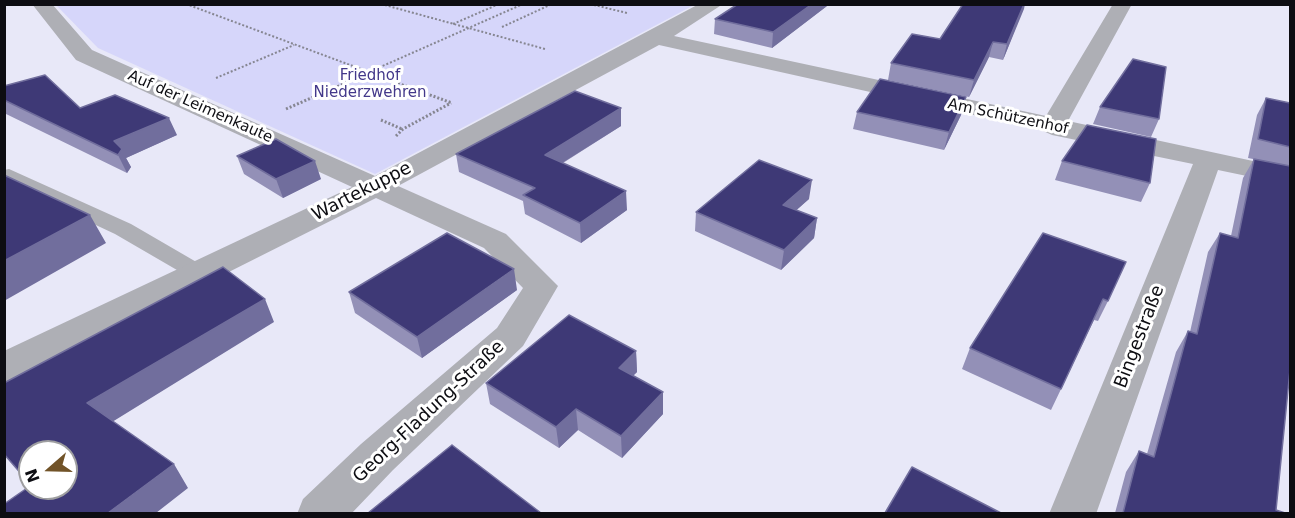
<!DOCTYPE html>
<html>
<head>
<meta charset="utf-8">
<style>
  body { margin:0 }
  #map { position:relative; width:1295px; height:518px; overflow:hidden; background:#e8e8f8; font-family:"DejaVu Sans",sans-serif }
  canvas { display:block }
  .frame { position:absolute; inset:0; border:6px solid #0d0d12; pointer-events:none }
  .north { position:absolute; left:18px; top:440px; width:60px; height:60px; box-sizing:border-box; background:#fff; border:2px solid #9e9ea0; border-radius:50%; rotate:250deg; font-size:16px; font-weight:700; line-height:24px; text-align:center; color:#0d0d12 }
  .north::after { content:''; display:block; margin:auto; width:21px; height:27px; background:#715328; clip-path:polygon(50% 0,100% 100%,50% 72%,0 100%) }
</style>
</head>
<body>
<div id="map">
<canvas width="1295" height="518"></canvas>
<div class="frame"></div>
<div class="north">N</div>
</div>
<script>
const c = document.querySelector('canvas').getContext('2d');
c.lineJoin = 'round';
function fill(path, color) { c.fillStyle = color; c.fill(path, 'evenodd'); }
const shape = rows => new Path2D(rows.map(r => 'M' + r).join(''));
function stroke(path, color, width, dash) { c.strokeStyle = color; c.lineWidth = width; c.lineCap = dash ? 'butt' : 'round'; c.setLineDash(dash || []); c.stroke(path); }
function drawText(font, color, halo, rows, align = 'center') {
  c.font = font + ' "DejaVu Sans",sans-serif'; c.lineWidth = 6; c.setLineDash([]); c.textBaseline = 'middle'; c.strokeStyle = halo; c.fillStyle = color; for (const [text, x, y, turn = 0] of rows) {
    c.save(); c.translate(x, y); c.rotate((+turn || 0) * Math.PI / 180); c.textAlign = isNaN(turn) ? turn : align; if (halo) c.strokeText(text, 0, 0); c.fillText(text, 0, 0); c.restore();
  }
}
fill(shape([
  [56,5,694,5,375,174,98,48]
]), '#d6d6fa');
stroke(shape([
  [186,4,369,72,331,89],
  [381,4,545,49],
  [590,4,627,13],
  [453,24,499,4],
  [502,27,552,4],
  [216,78,294,45],
  [415,89,369,72,523,4]
]), '#868691', 2, [2, 2]);
stroke(shape([
  [411,88,452,103],
  [286,109,334,88],
  [381,120,402,129],
  [396,136,403,129,451,103]
]), '#868691', 3, [2, 2]);
fill(shape([
  [9,169,131,224,205,267,208,272,205,277,197,279,189,277,115,234,4,182,4,170,9,169]
]), '#aeafb5');
fill(shape([
  [32,4,52,4,92,50,375,176,699,4,723,4,674,36,1046,116,1113,4,1132,4,1068,121,1290,169,1290,185,1218,170,1096,514,1049,514,1193,164,1052,135,1041,130,659,45,398,186,506,234,558,286,523,346,393,470,351,514,297,514,303,499,361,444,497,328,523,288,484,248,376,198,18,378,4,382,4,351,352,187,76,60,32,4]
]), '#aeafb5');
fill(shape([
  [963,4,1025,4,1003,60,989,57,969,97,888,80,891,63,940,39],
  [827,6,772,48,714,34,715,19],
  [4,86,80,108,177,135,126,158,131,167,127,173,4,113],
  [1266,98,1290,103,1290,370,1276,510,1285,513,1115,513,1126,472,1139,451,1147,454,1176,352,1188,331,1190,332,1208,252,1220,233,1231,236,1243,178,1254,159,1258,160,1248,158,1257,115],
  [1100,107,1159,119,1151,137,1093,124],
  [621,108,621,126,563,163,627,210,581,243,525,214,523,201,459,172,456,154],
  [857,112,961,115,944,150,853,129],
  [237,156,321,179,283,198,244,174],
  [1062,161,1150,183,1141,202,1055,180],
  [809,199,796,210,817,218,814,238,781,270,695,231,696,212],
  [1043,233,1108,301,1098,321,1094,320,1051,410,962,369,970,348],
  [517,290,422,358,355,313,349,292],
  [636,351,637,372,633,376,663,392,663,414,622,458,578,430,559,448,490,404,486,383]
]), '#9390b7');
fill(shape([
  [812,4,827,4,827,6,772,48,773,32],
  [1024,4,1025,4,1024,9,1003,60,1007,44],
  [993,42,989,57,969,97,974,80],
  [966,97,961,115,944,150,949,132],
  [621,108,621,126,546,173,545,155],
  [169,118,177,135,126,158,131,167,127,173,118,155,114,141],
  [315,161,321,179,283,198,276,179],
  [812,180,809,199,781,224,783,205],
  [626,191,627,210,581,243,580,223],
  [90,215,106,243,4,301,4,261],
  [817,218,814,238,781,270,784,250],
  [514,269,517,290,422,358,417,337],
  [265,299,274,322,104,427,87,403],
  [636,351,637,372,619,389,619,368],
  [663,392,663,414,622,458,621,436],
  [576,409,578,430,559,448,556,427],
  [174,464,188,488,156,513,108,513]
]), '#716e9d');
const building = shape([
  [738,4,812,4,773,32,715,19,738,4],
  [963,4,1024,4,1007,44,993,42,974,80,891,63,912,34,940,39,963,4],
  [1133,59,1166,67,1159,119,1100,107,1133,59],
  [45,75,80,108,115,95,169,118,114,141,122,149,118,155,4,100,4,86,45,75],
  [880,79,966,97,949,132,857,112,880,79],
  [575,91,621,108,545,155,626,191,580,223,523,195,535,188,456,154,575,91],
  [1266,98,1290,103,1290,147,1258,139,1266,98],
  [1087,125,1156,139,1150,183,1062,161,1087,125],
  [276,139,315,161,276,179,237,156,276,139],
  [1254,159,1290,166,1290,370,1276,510,1285,513,1123,513,1139,451,1154,457,1188,331,1197,334,1220,233,1238,238,1254,159],
  [759,160,812,180,783,205,817,218,784,250,696,212,759,160],
  [4,175,90,215,4,261,4,175],
  [447,233,514,269,417,337,349,292,447,233],
  [1043,233,1126,262,1108,301,1103,299,1061,389,970,348,1043,233],
  [223,267,265,299,87,403,174,464,108,513,4,513,4,504,30,486,30,488,66,488,66,452,30,452,30,484,4,454,4,383,223,267],
  [569,315,636,351,619,368,663,392,621,436,576,409,556,427,486,383,569,315],
  [452,445,541,513,368,513,452,445],
  [912,467,1001,513,885,513,912,467]
]);
fill(building, '#3e3976');
stroke(building, '#716e9d', 1.5);
drawText('15px', '#43388a', '#fff', [
  ["Friedhof",370,76],
  ["Niederzwehren",370,93]
]);
drawText('15px', '#0d0d12', '#fff', [
  ["Auf der Leimenkaute",200,107,24],
  ["Am Schützenhof",1008,117,12]
]);
drawText('18px', '#0d0d12', '#fff', [
  ["Wartekuppe",362,192,-27],
  ["Bingestraße",1140,337,-69],
  ["Georg-Fladung-Straße",429,412,-43]
]);
</script>
</body>
</html>
